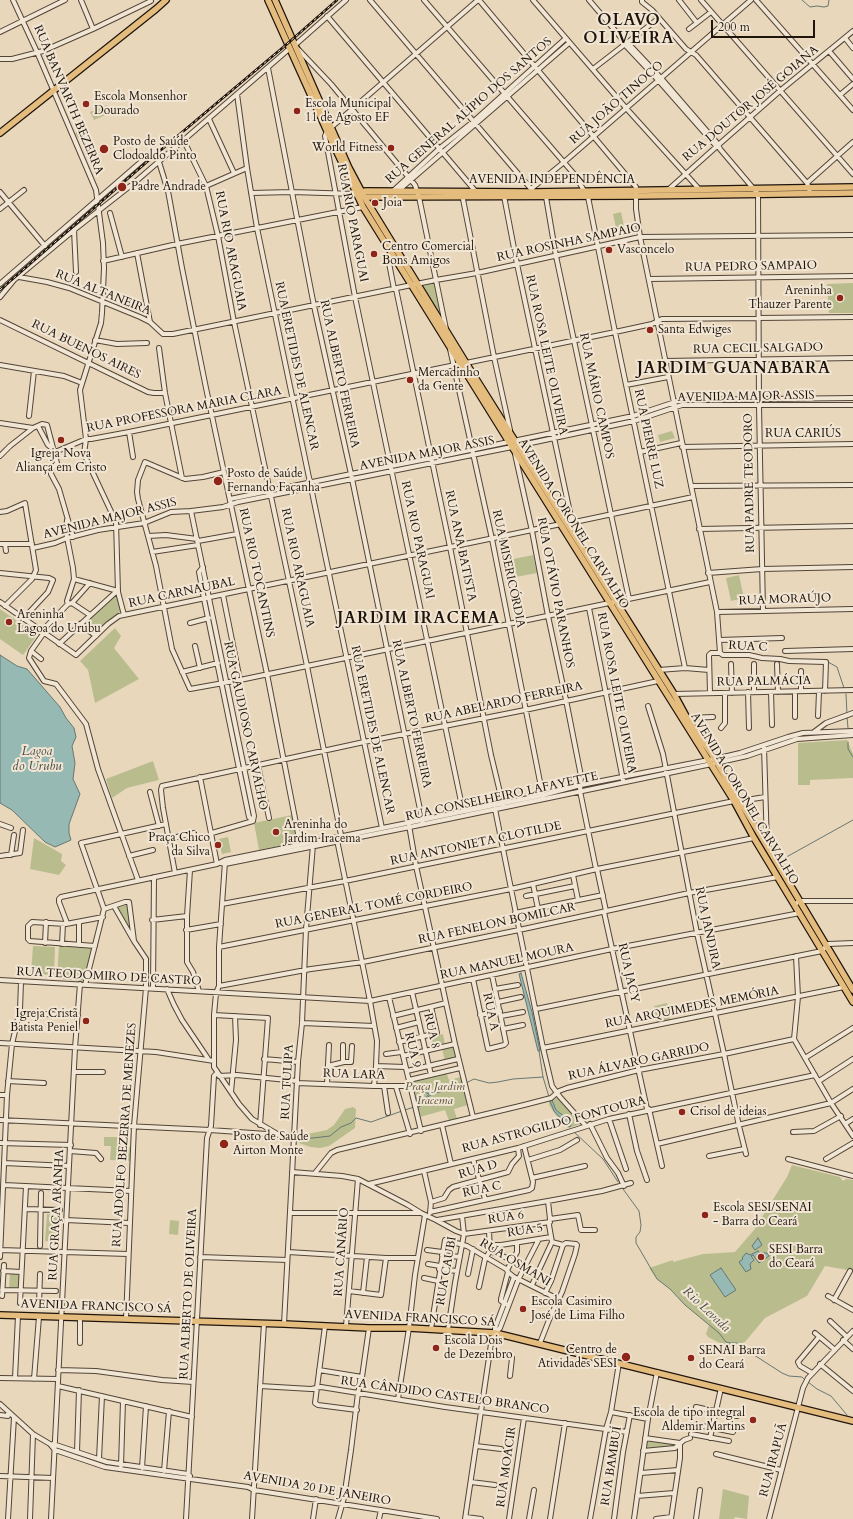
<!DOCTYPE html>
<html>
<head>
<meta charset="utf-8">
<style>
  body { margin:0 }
  #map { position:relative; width:853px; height:1519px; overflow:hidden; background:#e9d7bc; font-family:Cardo,serif }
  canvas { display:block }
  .scale { position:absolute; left:711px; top:20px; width:104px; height:18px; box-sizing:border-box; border:2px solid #1f140c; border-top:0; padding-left:5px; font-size:12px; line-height:14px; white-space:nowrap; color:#1f140c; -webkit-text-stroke:3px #f1e5d3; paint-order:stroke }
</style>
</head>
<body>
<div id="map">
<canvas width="853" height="1519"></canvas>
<div class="scale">200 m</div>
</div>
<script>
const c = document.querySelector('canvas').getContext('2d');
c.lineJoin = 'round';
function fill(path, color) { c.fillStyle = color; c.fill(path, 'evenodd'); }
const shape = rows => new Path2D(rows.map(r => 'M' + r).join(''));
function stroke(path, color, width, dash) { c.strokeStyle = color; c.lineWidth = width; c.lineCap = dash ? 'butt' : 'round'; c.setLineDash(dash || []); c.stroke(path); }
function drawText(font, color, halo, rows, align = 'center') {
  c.font = font + ' Cardo,serif'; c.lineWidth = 4; c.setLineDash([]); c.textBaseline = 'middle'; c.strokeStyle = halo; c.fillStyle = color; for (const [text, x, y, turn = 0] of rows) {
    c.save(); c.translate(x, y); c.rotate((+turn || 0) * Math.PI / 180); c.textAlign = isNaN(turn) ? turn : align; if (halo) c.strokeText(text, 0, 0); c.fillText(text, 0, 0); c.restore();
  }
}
fill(shape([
  [107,105,110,113,94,120,90,112],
  [85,127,88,131,78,138,75,133],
  [621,212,624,226,616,228,613,214],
  [433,283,435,284,441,315,422,286],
  [853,283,853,313,829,313,827,284],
  [672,431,675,438,660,442,658,435],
  [533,555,537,573,510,578,509,573,505,574,504,571,508,570,509,566,515,565,513,559],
  [739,575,744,598,731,601,726,578],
  [116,594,121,611,96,634,82,625],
  [0,609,37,635,23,655,0,639],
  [115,628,121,636,114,648,139,679,95,703,88,670,80,661],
  [847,740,853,754,853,778,810,780,810,785,798,785,798,743],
  [153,761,159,780,127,788,112,798,106,779],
  [292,815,298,842,259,850,254,823],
  [228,837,231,852,222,854,219,839],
  [34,838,62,854,61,861,66,865,59,875,30,869],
  [128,903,131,928,130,929,117,907],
  [59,945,92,947,83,981,57,979],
  [33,946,55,947,54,975,31,974],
  [667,1003,670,1020,657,1022,654,1006],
  [443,1034,445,1045,433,1048,430,1037],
  [453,1047,456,1058,445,1061,442,1049],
  [446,1072,449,1080,461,1077,468,1105,454,1109,457,1119,449,1121,445,1110,420,1117,410,1080],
  [559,1097,581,1123,581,1124,568,1128,555,1114,549,1105,549,1101],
  [353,1107,356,1109,355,1128,329,1146,320,1148,310,1147,299,1143,298,1133,307,1134,327,1130,334,1125,345,1109],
  [104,1137,121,1137,121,1146,104,1146],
  [111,1146,131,1147,130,1161,110,1160],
  [792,1165,840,1177,843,1181,846,1179,853,1180,853,1271,825,1266,807,1296,765,1318,745,1342,729,1348,708,1337,706,1334,709,1325,685,1305,670,1289,657,1279,649,1268,673,1260,673,1262,703,1254,735,1252,754,1230,787,1177],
  [47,1214,60,1215,58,1242,45,1241],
  [170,1220,179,1221,178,1235,169,1234],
  [10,1272,20,1273,19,1289,9,1289],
  [647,1438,677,1444,676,1447,645,1450],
  [723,1489,749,1496,747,1519,735,1517,734,1519,719,1519]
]), '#b9bd8e');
const water = shape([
  [0,655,17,666,27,669,60,707,66,718,74,728,76,737,72,746,75,763,73,779,80,794,69,824,69,833,71,840,55,847,45,842,12,810,0,803,0,655],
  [521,973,532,1012,540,1051,538,1051,519,974,521,973],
  [411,1083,431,1092,461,1083,462,1086,432,1094,428,1097,422,1105,417,1108,416,1106,421,1103,429,1094,411,1086,411,1083],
  [552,1100,556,1110,570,1121,571,1126,569,1127,554,1111,550,1101,552,1100],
  [758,1238,762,1245,755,1250,752,1246,758,1238],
  [758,1251,760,1253,767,1253,769,1256,759,1263,753,1255,751,1256,754,1260,750,1264,751,1269,746,1272,739,1262,743,1259,742,1258,746,1253,750,1255,758,1251],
  [721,1268,736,1290,725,1297,710,1275,721,1268]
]);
fill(water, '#97b9b4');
stroke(water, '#677771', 1);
stroke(shape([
  [802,0,810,7,817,6,824,7,828,6,829,0],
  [828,662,837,667,844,688],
  [846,694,847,714],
  [847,717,848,728],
  [848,742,848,749,853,757],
  [781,860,853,820],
  [539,1051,543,1077,549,1097],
  [466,1083,474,1079,489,1083,498,1082,513,1079,543,1077],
  [405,1110,414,1107],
  [574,1132,603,1159,618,1182],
  [298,1138,304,1139,330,1136,341,1127,351,1123,356,1118,371,1122,402,1111],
  [623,1189,639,1211,641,1225,640,1232,636,1237,636,1243,657,1279,670,1289,685,1305,719,1333,726,1342,730,1343,737,1343,741,1346,749,1348,751,1353,782,1373,789,1376,802,1377,805,1380],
  [808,1382,817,1389,831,1396,847,1415]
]), '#677771', 1);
const minor = shape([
  [13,0,37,52,96,190,103,243,104,268,102,313,101,323,80,390,86,439,84,454,116,522,118,592,124,615],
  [81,0,93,29],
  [370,0,532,190],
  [424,0,574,174,588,197,615,332,685,668],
  [479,0,636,187,636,209,640,237,717,612,720,653],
  [533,0,626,108,700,190],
  [589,0,624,41,625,45,658,80,717,147],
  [642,0,642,2,652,10,686,49,696,55,807,183,809,188,810,193],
  [679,0,697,23],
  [701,0,853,174],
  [756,0,853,110],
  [327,16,477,193],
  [689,29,711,12],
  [0,32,65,0],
  [845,38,853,48],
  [624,41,628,43,661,78,718,144,720,149,758,194,759,406,763,611],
  [295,45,346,0],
  [298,49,331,84,415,185,419,197,446,329],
  [829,51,853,79],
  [0,59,12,59,43,51,93,29,151,1],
  [268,68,314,306,351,474,423,824],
  [593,69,659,18],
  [237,94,247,168,257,228,382,828],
  [840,95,853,84],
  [209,119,234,173],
  [183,139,206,186,218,236,234,322,307,666,342,840],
  [159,162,168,191,182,268,206,388,267,674,301,849],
  [807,183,853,142],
  [206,186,247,168],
  [531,189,563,163,751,0],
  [668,190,716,147,781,90,853,31],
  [393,191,440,148,474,121,565,39],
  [398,191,569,43],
  [0,192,45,246],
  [251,193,292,192,356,194],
  [462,194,494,357,510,430],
  [504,196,517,264,572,522],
  [546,197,556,256,629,599],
  [0,209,24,190],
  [110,213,122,257],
  [74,230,76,272],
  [137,253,150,322],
  [391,253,389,256,389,263,394,289],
  [103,261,177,244,363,207],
  [19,277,47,282,69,288,140,317,150,322,163,334,173,334,436,280,477,273,640,237,853,235],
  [649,279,853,276],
  [0,284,150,154],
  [396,289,450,547,491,755,503,805],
  [0,297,14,280,74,230,134,183,289,49],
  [0,320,148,392,154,393,165,393],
  [95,340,117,344,147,343],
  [159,348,165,393,182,478],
  [450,349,492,539,543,797],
  [664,361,853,358],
  [466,363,615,332,652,324,662,319,853,317],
  [0,365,64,376,82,383],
  [626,385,668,377],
  [29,416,34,371],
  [0,423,33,428],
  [38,426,48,445,54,450],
  [129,432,133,457],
  [682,447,853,444],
  [55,452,86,439,91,439,129,432,460,364],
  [640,452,681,443],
  [515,454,532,531,548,616,566,700,581,776,580,791,596,869],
  [0,456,10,446,33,428,42,424,47,425,57,463,51,470,51,474,59,489,73,537],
  [224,472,203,477,185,479,145,462,138,480,137,492,138,499,156,566,172,649,190,689,240,680,710,582],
  [691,486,853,485],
  [230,499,351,474,432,458,633,416,681,400,853,398],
  [191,511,254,816,253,821],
  [0,512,7,511,25,503,36,570,32,579,5,606],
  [67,520,66,532,73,568,74,579,67,601,68,604],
  [570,523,693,497],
  [699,529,853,526],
  [148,536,166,535,197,539],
  [198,541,237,534],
  [0,544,32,544],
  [5,544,6,551],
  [33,548,55,543,67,538,98,530,144,523,171,512,191,511,223,507,238,502,512,447,634,421,682,405,853,405],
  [152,552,198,545],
  [203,567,199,572,204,599,249,817,253,821],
  [0,573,49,578,53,580,48,592,23,619],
  [708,573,762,569,853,567],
  [74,579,118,591],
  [223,595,240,680],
  [0,602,76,655,108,624,119,616,561,524],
  [72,603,90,615],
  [589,608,623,780],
  [717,612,853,609],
  [190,623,209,618],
  [80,624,96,636],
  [41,632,68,604,72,603,90,583],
  [43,634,31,651,29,658,44,681,56,684,86,724,98,769,138,880],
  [719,640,782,638],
  [59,644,117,591],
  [195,646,200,668],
  [31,651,41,659],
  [785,651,853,649],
  [731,664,732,693],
  [754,664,754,692],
  [777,664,778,692],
  [659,670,685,668,709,670],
  [801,671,801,691],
  [182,672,218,663],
  [748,692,749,728],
  [771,692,772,725],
  [795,692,795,717],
  [710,693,709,655,711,653,720,653,723,655,749,655,762,658,780,659,789,661,826,662,825,691],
  [674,694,853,690],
  [648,706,663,754,697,933,724,1054,739,1126,746,1154],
  [818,716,819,692],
  [687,718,713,717],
  [721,728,725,723,725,693],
  [814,732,826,723,853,713],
  [764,747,767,846],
  [258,765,269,818],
  [200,777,217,864],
  [150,792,159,826],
  [740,801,765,797],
  [495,809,543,1048,552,1086,560,1097,586,1126],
  [463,811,355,297,325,136,327,131,478,0],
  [0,824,11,828],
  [409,825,416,866,455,1044,473,1117],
  [212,833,253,821],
  [168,839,194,833],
  [337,840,370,1001,377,1041,376,1066,374,1086],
  [11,855,14,835],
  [0,856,20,853,23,830],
  [129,856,153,850],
  [225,862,219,947,219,986,216,993,214,1015,214,1067,239,1104,252,1119,279,1135],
  [221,863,225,864,410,827,707,765,747,756,797,739,853,735],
  [597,869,606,911],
  [190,870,187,916,187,962,193,972,199,991],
  [175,873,163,808,161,790,162,786,364,742,525,710,658,681],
  [573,875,578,900],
  [533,884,538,909],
  [526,896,575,886],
  [222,904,345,881,734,801],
  [795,904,800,901,853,901],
  [114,906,134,941,146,959],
  [104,909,125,902,129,902,134,941],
  [604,912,647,1109],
  [515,913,603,895],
  [152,920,187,916],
  [67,923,59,902,59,899,61,897,217,864,225,860,422,820,543,795,581,785,719,758,740,753,788,737,803,733,853,731],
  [186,930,221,924],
  [45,943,46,922],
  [62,944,63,924],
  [79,945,79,922],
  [95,946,30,941,28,939,28,926,32,922,66,924,103,917],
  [219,947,511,889,597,869,754,838],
  [796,956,798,997,794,1039,831,1103,853,1136],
  [473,979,488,1049,504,1045,506,1043,492,975],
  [0,980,370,1001,612,949,800,913],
  [85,985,104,909,81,843,166,824],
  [219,986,311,969,363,962,519,930,689,893,778,877],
  [153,988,154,877],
  [167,989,174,1005,182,1020,209,1060],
  [495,989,518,985],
  [412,992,431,1075],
  [389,997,421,1131],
  [498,1002,521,997],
  [536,1009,822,951,828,944,853,943],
  [41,1014,78,1015],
  [214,1015,268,1018,260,1125],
  [480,1015,500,1011],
  [393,1016,446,1003],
  [501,1016,523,1012],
  [302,1023,374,1026],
  [396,1028,419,1022],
  [503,1029,523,1025],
  [399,1042,437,1033,431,1007],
  [0,1043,156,1052,214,1061],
  [343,1045,343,1062],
  [543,1048,844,987],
  [386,1054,401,1052],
  [403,1056,455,1044],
  [805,1058,853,1028],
  [264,1059,298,1062],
  [328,1066,344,1062,351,1062,352,1046],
  [376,1066,405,1067],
  [407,1071,458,1059],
  [74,1072,103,1072],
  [219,1076,237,1075,297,1081],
  [409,1080,460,1068],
  [8,1081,44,1083],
  [819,1081,853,1059],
  [297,1083,374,1086,410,1086],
  [327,1084,329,1045],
  [384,1086,388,1113],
  [396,1087,410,1134],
  [231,1092,236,1040,235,1016],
  [0,1095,7,1095],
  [649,1109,662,1166],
  [629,1114,637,1151,647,1180],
  [609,1119,626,1169],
  [0,1120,210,1130,295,1136],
  [590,1124,607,1158,618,1173,624,1186],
  [845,1124,853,1119],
  [442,1125,451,1164],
  [793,1132,814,1131,841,1116],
  [0,1143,71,1145],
  [657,1144,831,1103,853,1089],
  [70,1151,96,1153,101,1159],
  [709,1156,744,1149],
  [473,1159,485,1199],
  [788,1159,853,1176],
  [826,1159,853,1143],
  [528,1160,560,1150,577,1140],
  [4,1163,69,1166],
  [424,1171,431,1202,430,1213],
  [292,1172,342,1176,358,1179,408,1205,421,1213,436,1220,456,1231,464,1234,550,1222],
  [315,1173,331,1153,337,1150,524,1105,551,1098,559,1091,567,1088,639,1070,724,1054,794,1039],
  [532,1178,585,1166],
  [369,1184,518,1148,609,1119,815,1075],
  [4,1185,131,1191],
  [431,1202,444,1198,449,1190,453,1187,508,1172,512,1164,519,1156,518,1148],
  [25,1209,60,1210],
  [430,1212,529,1190,532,1188,533,1182,524,1146],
  [290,1213,420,1213],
  [550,1219,578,1215,581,1230,595,1230],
  [66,1220,129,1223],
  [437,1220,548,1201,602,1191,631,1183],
  [490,1245,501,1245,551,1237],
  [40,1246,41,1193],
  [0,1250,128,1254],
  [427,1250,442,1252],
  [490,1251,512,1260],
  [288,1252,386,1258,418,1258],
  [442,1255,460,1257],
  [0,1257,7,1095,12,1044,20,1010,21,982],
  [200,1257,287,1260],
  [428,1264,440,1266],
  [439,1269,457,1271],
  [507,1270,517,1252,517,1243],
  [3,1271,21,1272],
  [468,1274,473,1249],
  [424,1278,438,1281],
  [532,1285,552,1242],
  [479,1287,485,1259,490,1251,489,1231],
  [2,1290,56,1291],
  [349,1291,381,1295,386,1258],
  [363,1293,367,1257],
  [545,1293,551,1281,563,1245],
  [2,1296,4,1265],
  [828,1296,853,1310],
  [834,1300,850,1271],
  [20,1303,26,1186],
  [506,1304,501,1301,501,1299,508,1272],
  [39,1305,40,1274],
  [126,1319,134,1126,146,988,146,959],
  [830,1321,846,1336],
  [284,1324,298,1062,302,1023,306,929,313,845],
  [325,1326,315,1403,318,1405,357,1410],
  [346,1326,358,1179],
  [431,1329,445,1240,467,1246,506,1269,509,1273,514,1277,558,1299],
  [448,1330,455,1283,464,1234,462,1216],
  [495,1333,500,1328,519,1278,539,1239],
  [815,1333,834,1349],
  [843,1340,853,1349],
  [80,1343,80,1318],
  [540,1343,551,1315,562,1292,575,1254,577,1245,576,1244,566,1243,563,1245,552,1242,549,1225,550,1219,548,1201],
  [820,1364,853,1391],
  [58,1370,96,1371,162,1380,193,1382],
  [319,1370,362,1377],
  [812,1373,800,1366,798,1362,819,1337],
  [510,1376,512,1358],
  [0,1378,58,1379],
  [15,1378,18,1316],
  [34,1379,39,1317],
  [58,1386,192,1417],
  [260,1386,311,1389,321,1387,445,1407,627,1432],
  [398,1399,409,1328,415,1275,425,1215],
  [0,1404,33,1434,50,1444,55,1450,105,1467,248,1487,254,1490,437,1519],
  [696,1407,737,1416],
  [611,1412,648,1419],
  [0,1415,8,1416,8,1414],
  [692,1424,733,1432],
  [691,1434,729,1441],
  [645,1438,680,1443],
  [710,1438,721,1388],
  [53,1444,107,1462,188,1474,190,1476],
  [476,1446,501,1449],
  [643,1451,675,1448,684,1440,690,1438],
  [77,1452,79,1390],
  [716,1454,781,1470],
  [99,1459,102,1396],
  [121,1466,123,1401],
  [142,1468,146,1406],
  [164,1471,169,1411],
  [641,1473,678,1470],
  [0,1476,53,1478],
  [471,1482,495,1485],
  [637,1496,674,1493],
  [466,1517,481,1519],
  [8,1519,14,1417],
  [30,1519,33,1434],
  [51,1519,75,1048,80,984],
  [186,1519,207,1138,211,1126,214,1076,217,1073],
  [252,1519,264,1323],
  [313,1519,316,1499],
  [338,1519,344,1498,351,1450,358,1393,362,1377,369,1328],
  [379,1519,381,1510],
  [465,1519,491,1344,495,1333,495,1328,514,1277],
  [509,1519,524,1418],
  [529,1519,534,1490],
  [550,1519,565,1423],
  [590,1519,606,1429,611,1412,619,1363],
  [614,1519,623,1452,630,1415],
  [634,1519,648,1419,657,1372],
  [656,1519,671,1517],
  [671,1519,680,1458,680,1443],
  [696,1519,700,1490],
  [769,1519,803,1388,808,1378,853,1331]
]);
const major = shape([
  [268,0,327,131,363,207,509,442,734,801,754,838,853,1002],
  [275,0,349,168,366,200,466,363,674,694,687,718,713,756,853,990],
  [0,133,156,9,166,0],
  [358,193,366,191,533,192,853,187],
  [364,197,635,196,853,193],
  [0,1315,284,1324,369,1328,409,1328,495,1333,853,1421]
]);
stroke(minor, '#524538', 6);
stroke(major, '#1f140c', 8);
stroke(minor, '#f1e5d3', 4);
stroke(major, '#e4bc7e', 5.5);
const rail = shape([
  [0,290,149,160,287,44,337,0]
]);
stroke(rail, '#1f140c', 2.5);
stroke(rail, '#f1e5d3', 1, [3]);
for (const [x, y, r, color] of [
  [86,104,4,"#8f2418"],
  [297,111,4,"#8f2418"],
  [391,148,4,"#8f2418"],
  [104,149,5,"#8f2418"],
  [122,187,5,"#8f2418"],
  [375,203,4,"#8f2418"],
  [609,250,4,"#8f2418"],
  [374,254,4,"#8f2418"],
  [840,298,4,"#8f2418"],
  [650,330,4,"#8f2418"],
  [410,380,4,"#8f2418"],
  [61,440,4,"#8f2418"],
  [218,481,5,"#8f2418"],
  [9,622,4,"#8f2418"],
  [276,832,4,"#8f2418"],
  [218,845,4,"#8f2418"],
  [86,1021,4,"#8f2418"],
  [682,1112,4,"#8f2418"],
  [224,1144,5,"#8f2418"],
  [705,1215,4,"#8f2418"],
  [761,1257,4,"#8f2418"],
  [523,1309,4,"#8f2418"],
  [436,1348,4,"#8f2418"],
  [626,1357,5,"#8f2418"],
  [691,1358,4,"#8f2418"],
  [753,1420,4,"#8f2418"]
]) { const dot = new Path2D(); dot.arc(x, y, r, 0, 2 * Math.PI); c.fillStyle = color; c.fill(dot); stroke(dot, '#f1e5d3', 1.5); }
drawText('12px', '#1f140c', '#f1e5d3', [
  ["Escola Monsenhor",94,97],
  ["Dourado",94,111],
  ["Escola Municipal",305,104],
  ["11 de Agosto EF",305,118],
  ["Posto de Saúde",113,142],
  ["Clodoaldo Pinto",113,156],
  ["World Fitness",383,148,"right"],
  ["Padre Andrade",131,187],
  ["Joia",383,203],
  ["Centro Comercial",382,247],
  ["Bons Amigos",382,261],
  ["Vasconcelo",617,250],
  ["Areninha",832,291,"right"],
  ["Thauzer Parente",832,305,"right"],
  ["Santa Edwiges",658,330],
  ["Mercadinho",418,373],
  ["da Gente",418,387],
  ["Igreja Nova",61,454,"center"],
  ["Aliança em Cristo",61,468,"center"],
  ["Posto de Saúde",227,474],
  ["Fernando Façanha",227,488],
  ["Areninha",17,615],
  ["Lagoa do Urubu",17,629],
  ["Areninha do",284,825],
  ["Jardim Iracema",284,839],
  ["Praça Chico",210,838,"right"],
  ["da Silva",210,852,"right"],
  ["Igreja Cristã",78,1014,"right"],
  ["Batista Peniel",78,1028,"right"],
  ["Crisol de ideias",690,1112],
  ["Posto de Saúde",233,1137],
  ["Airton Monte",233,1151],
  ["Escola SESI/SENAI",713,1208],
  ["- Barra do Ceará",713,1222],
  ["SESI Barra",769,1250],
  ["do Ceará",769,1264],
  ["Escola Casimiro",531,1302],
  ["José de Lima Filho",531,1316],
  ["Escola Dois",444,1341],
  ["de Dezembro",444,1355],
  ["Centro de",617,1350,"right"],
  ["Atividades SESI",617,1364,"right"],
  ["SENAI Barra",699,1351],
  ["do Ceará",699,1365],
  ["Escola de tipo integral",745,1413,"right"],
  ["Aldemir Martins",745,1427,"right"]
], 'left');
drawText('12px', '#1f140c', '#f1e5d3', [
  ["RUA BANVARTH BEZERRA",68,100,67],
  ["RUA JOÃO TINOCO",617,103,-41],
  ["RUA DOUTOR JOSÉ GOIANA",751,104,-40],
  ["RUA GENERAL ALÍPIO DOS SANTOS",469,111,-41],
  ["AVENIDA INDEPENDÊNCIA",552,180],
  ["RUA RIO PARAGUAI",352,223,79],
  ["RUA ROSINHA SAMPAIO",569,243,-12],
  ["RUA RIO ARAGUAIA",230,251,79],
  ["RUA PEDRO SAMPAIO",751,267,-1],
  ["RUA ALTANEIRA",103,293,22],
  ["RUA CECIL SALGADO",758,349,-1],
  ["RUA BUENOS AIRES",86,350,26],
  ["RUA ROSA LEITE OLIVEIRA",546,355,78],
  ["RUA ERETIDES DE ALENCAR",296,366,78],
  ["RUA ALBERTO FERREIRA",339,374,78],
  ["RUA MÁRIO CAMPOS",596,396,78],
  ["AVENIDA MAJOR ASSIS",746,397,-1],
  ["RUA PROFESSORA MARIA CLARA",184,410,-11],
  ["RUA CARIÚS",803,434],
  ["RUA PIERRE LUZ",648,439,78],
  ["AVENIDA MAJOR ASSIS",427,454,-11],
  ["RUA PADRE TEODORO",750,483,-91],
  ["AVENIDA MAJOR ASSIS",110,519,-14],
  ["AVENIDA CORONEL CARVALHO",573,524,58],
  ["RUA RIO PARAGUAI",417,540,78],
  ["RUA ANA BATISTA",460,546,78],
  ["RUA RIO ARAGUAIA",297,568,78],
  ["RUA MISERICÓRDIA",508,569,78],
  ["RUA RIO TOCANTINS",256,573,78],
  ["RUA CARNAUBAL",182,593,-12],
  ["RUA OTÁVIO PARANHOS",555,593,79],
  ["RUA MORAÚJO",785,600,-2],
  ["RUA C",748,647,3],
  ["RUA PALMÁCIA",764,682,-1],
  ["RUA ROSA LEITE OLIVEIRA",616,693,79],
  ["RUA ABELARDO FERREIRA",504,703,-12],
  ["RUA ALBERTO FERREIRA",411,714,78],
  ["RUA GAUDIOSO CARVALHO",245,726,78],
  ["RUA ERETIDES DE ALENCAR",372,730,78],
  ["RUA CONSELHEIRO LAFAYETTE",502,797,-12],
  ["AVENIDA CORONEL CARVALHO",744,799,59],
  ["RUA ANTONIETA CLOTILDE",476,844,-12],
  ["RUA GENERAL TOMÉ CORDEIRO",374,906,-11],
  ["RUA FENELON BOMILCAR",497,924,-12],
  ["RUA JANDIRA",707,928,78],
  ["RUA MANUEL MOURA",507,962,-12],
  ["RUA JACY",628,973,77],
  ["RUA TEODOMIRO DE CASTRO",109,977,3],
  ["RUA ARQUIMEDES MEMÓRIA",692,1008,-11],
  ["RUA A",490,1012,78],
  ["RUA 8",431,1031,77],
  ["RUA 9",412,1050,76],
  ["RUA ÁLVARO GARRIDO",639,1062,-12],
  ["RUA LARA",354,1075,2],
  ["RUA TULIPA",288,1082,-87],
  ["RUA ASTROGILDO FONTOURA",554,1125,-15],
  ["RUA ADOLFO BEZERRA DE MENEZES",125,1135,-86],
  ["RUA D",478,1170,-16],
  ["RUA C",482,1190,-12],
  ["RUA GRAÇA ARANHA",57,1215,-87],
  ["RUA 6",506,1218,-8],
  ["RUA 5",525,1231,-9],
  ["RUA CANÁRIO",342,1252,-86],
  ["RUA OSMANI",515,1263,31],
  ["RUA CAUBI",447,1271,-80],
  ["RUA ALBERTO DE OLIVEIRA",189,1294,-87],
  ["AVENIDA FRANCISCO SÁ",96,1307,2],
  ["AVENIDA FRANCISCO SÁ",420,1319,3],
  ["RUA CÂNDIDO CASTELO BRANCO",445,1396,8],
  ["RUA IRAPUÃ",774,1460,-75],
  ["RUA BAMBUÍ",612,1466,-81],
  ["RUA MOACIR",507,1467,-82],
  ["AVENIDA 20 DE JANEIRO",317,1489,10]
]);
drawText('italic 12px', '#554f3a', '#f1e5d3', [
  ["Praça Jardim",435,1087],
  ["Iracema",435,1101]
]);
drawText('italic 13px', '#494e47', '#f1e5d3', [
  ["Lagoa",37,752],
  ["do Urubu",37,767],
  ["Rio Levada",706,1310,43]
]);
c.letterSpacing = '1px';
drawText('bold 16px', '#1f140c', '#f1e5d3', [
  ["OLAVO",629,21],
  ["OLIVEIRA",629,39],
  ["JARDIM GUANABARA",734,369],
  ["JARDIM IRACEMA",419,619]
]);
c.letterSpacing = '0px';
</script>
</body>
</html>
